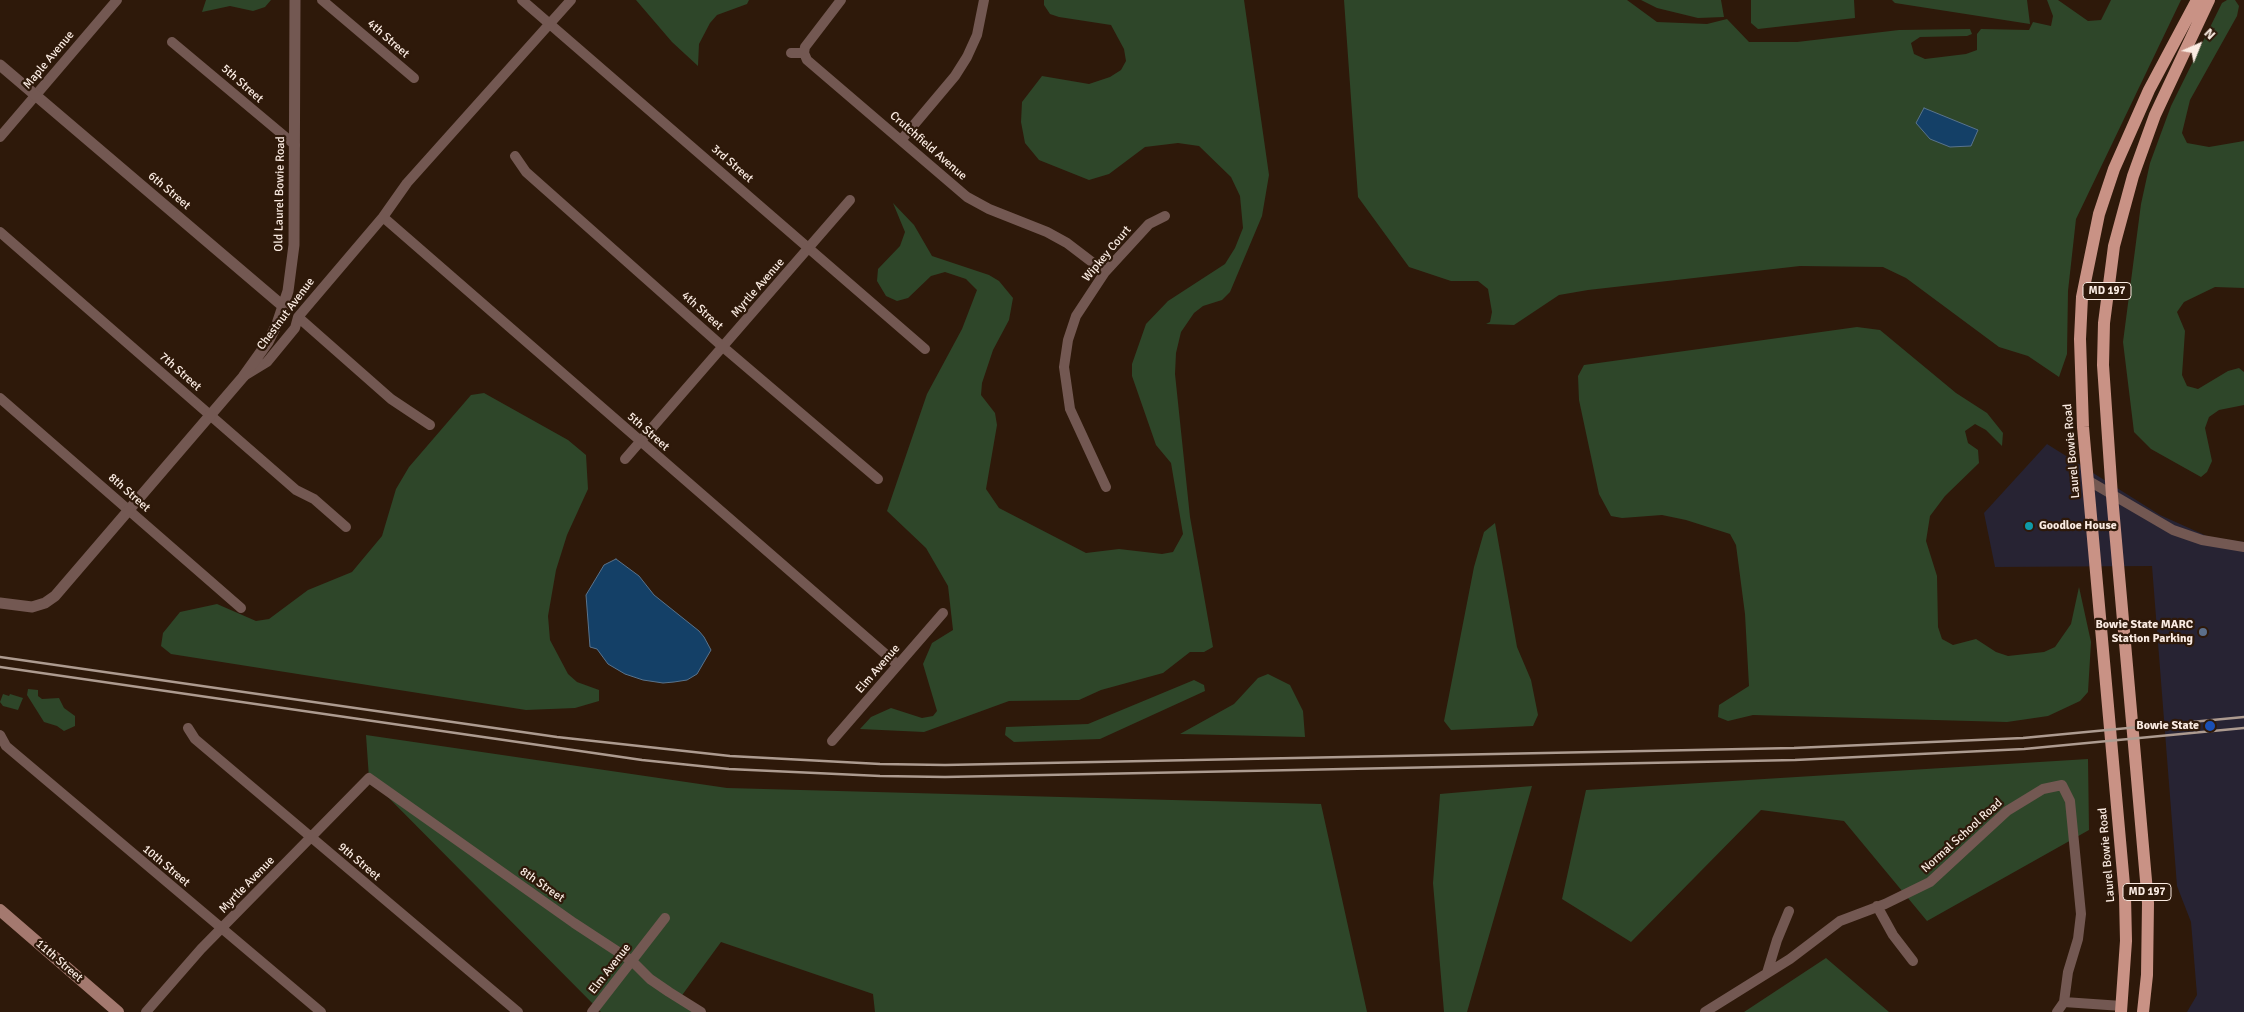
<!DOCTYPE html>
<html>
<head>
<meta charset="utf-8">
<style>
  body { margin:0 }
  #map { position:relative; width:2244px; height:1012px; overflow:hidden; background:#2e190a; font-family:Signika,sans-serif }
  canvas { display:block }
  .north { position:absolute; left:2174px; top:20px; width:50px; height:50px; -webkit-text-stroke:4px #2e190a; paint-order:stroke; rotate:44deg; font-size:14px; font-weight:700; line-height:20px; text-align:center; color:#faebe2 }
  .north::after { content:''; display:block; margin:auto; width:18px; height:22px; background:#faebe2; clip-path:polygon(50% 0,100% 100%,50% 72%,0 100%) }
</style>
</head>
<body>
<div id="map">
<canvas width="2244" height="1012"></canvas>
<div class="north">N</div>
</div>
<script>
const c = document.querySelector('canvas').getContext('2d');
c.lineJoin = 'round';
function fill(path, color) { c.fillStyle = color; c.fill(path, 'evenodd'); }
const shape = rows => new Path2D(rows.map(r => 'M' + r).join(''));
function stroke(path, color, width, dash) { c.strokeStyle = color; c.lineWidth = width; c.lineCap = dash ? 'butt' : 'round'; c.setLineDash(dash || []); c.stroke(path); }
function drawText(font, color, halo, rows, align = 'center') {
  c.font = font + ' Signika,sans-serif'; c.lineWidth = 4.5; c.setLineDash([]); c.textBaseline = 'middle'; c.strokeStyle = halo; c.fillStyle = color; for (const [text, x, y, turn = 0] of rows) {
    c.save(); c.translate(x, y); c.rotate((+turn || 0) * Math.PI / 180); c.textAlign = isNaN(turn) ? turn : align; if (halo) c.strokeText(text, 0, 0); c.fillText(text, 0, 0); c.restore();
  }
}
fill(shape([
  [2047,444,2160,515,2209,537,2244,542,2244,1012,2187,1012,2197,995,2191,922,2177,886,2152,566,1995,567,1984,513]
]), '#272333');
fill(shape([
  [206,0,271,0,265,7,253,11,230,6,202,12],
  [636,0,749,0,747,4,717,15,710,23,699,44,698,66,672,42],
  [1044,0,1244,0,1269,175,1262,216,1230,292,1222,300,1203,306,1194,313,1181,332,1176,353,1175,374,1190,517,1213,647,1204,652,1190,652,1163,673,1101,690,1079,700,1009,701,924,732,860,729,871,717,891,708,922,718,933,716,937,711,923,664,932,643,953,630,948,586,926,548,887,511,927,394,962,329,977,290,966,279,945,272,931,276,908,298,897,301,886,296,877,281,878,269,900,246,905,232,893,203,914,225,932,256,989,275,999,281,1013,298,1009,320,993,350,982,383,981,395,995,413,997,425,986,489,999,508,1086,553,1119,549,1162,554,1173,552,1183,534,1171,463,1156,445,1132,376,1132,364,1146,324,1168,301,1225,264,1235,248,1243,228,1240,196,1231,177,1199,146,1178,143,1145,147,1109,174,1089,180,1039,160,1025,143,1021,122,1022,102,1042,76,1089,84,1110,77,1121,70,1126,61,1124,49,1111,25,1059,17,1050,14,1044,5],
  [1344,0,1627,0,1657,22,1707,24,1727,19,1749,42,1797,42,1899,30,1970,29,1972,34,1967,36,1920,37,1911,43,1914,54,1925,59,1966,54,1977,50,1977,34,1981,29,2029,30,2033,22,2051,26,2053,16,2047,0,2058,0,2088,21,2101,20,2111,0,2181,0,2076,219,2068,291,2067,354,2059,377,2028,356,1999,347,1906,278,1883,267,1800,266,1588,290,1559,295,1514,325,1486,324,1490,322,1492,312,1488,289,1478,281,1451,281,1409,267,1358,197],
  [1641,0,1721,0,1724,17,1698,18,1657,8],
  [1751,0,1854,0,1855,18,1758,29,1751,23],
  [1892,0,2027,0,2030,24,1895,3],
  [2227,0,2235,0,2239,6,2237,16,2190,100,2182,133,2187,143,2209,147,2244,141,2244,288,2215,287,2184,302,2177,312,2185,331,2182,375,2187,386,2198,389,2228,371,2239,368,2244,372,2244,405,2219,410,2209,417,2205,428,2212,461,2207,472,2201,477,2151,449,2134,432,2123,342,2141,204,2150,163,2171,106,2222,3],
  [1857,327,1880,330,1956,393,1987,413,2003,433,2002,446,1986,430,1975,424,1965,431,1968,443,1978,450,1979,463,1945,496,1930,516,1926,541,1937,576,1938,627,1942,639,1953,645,1976,639,1996,652,2008,656,2044,652,2055,647,2071,624,2079,587,2091,642,2088,692,2080,701,2048,716,2007,722,1753,715,1728,721,1718,717,1719,705,1749,686,1745,614,1736,545,1730,534,1686,520,1662,515,1622,518,1611,516,1599,494,1579,400,1578,376,1584,365],
  [484,393,568,440,586,455,588,489,567,535,556,570,548,616,550,640,568,674,577,682,599,690,599,701,575,708,526,710,171,654,161,646,163,633,180,612,217,604,256,621,269,619,308,590,352,572,382,536,396,489,409,467,471,395],
  [1495,523,1517,647,1531,680,1538,715,1533,726,1451,730,1444,721,1474,567,1484,532],
  [1268,674,1290,685,1303,711,1305,737,1180,734,1234,704,1258,678],
  [1194,680,1204,685,1205,691,1100,739,1014,742,1005,735,1006,727,1088,724],
  [28,689,38,690,38,696,42,699,59,698,64,708,75,716,75,726,64,731,57,726,44,722,27,695],
  [3,694,9,696,10,694,23,698,18,710,3,706,0,702],
  [366,735,727,788,1321,804,1367,1012,875,1012,873,994,721,942,680,998,699,1012,601,1012,369,778],
  [2088,759,2089,830,1927,921,1844,821,1761,810,1631,942,1562,899,1586,790],
  [1532,786,1467,1012,1444,1012,1433,883,1440,794],
  [1826,958,1889,1012,1744,1012]
]), '#2e4629');
const water = shape([
  [1924,108,1978,130,1971,146,1950,147,1930,139,1916,123,1924,108],
  [616,559,639,576,654,595,699,631,704,637,711,650,697,674,687,680,674,682,663,683,643,680,625,674,608,664,597,649,590,647,586,595,604,565,616,559]
]);
fill(water, '#144067');
stroke(water, '#59738c', 1);
stroke(shape([
  [322,0,414,78],
  [522,0,925,349],
  [841,0,805,47,804,53,807,60,967,197,989,209,1047,232,1067,243,1105,272],
  [172,42,295,145],
  [791,53,804,53],
  [0,137,117,0],
  [902,139,955,76,967,57,977,35,984,0],
  [515,156,526,172,723,347,878,479],
  [383,217,898,665],
  [0,232,296,490,314,499,346,527],
  [298,317,391,399,430,425],
  [244,376,267,362,295,328,298,317,383,217,407,183,571,0],
  [0,398,241,608],
  [625,459,850,200],
  [2089,481,2173,530,2202,540,2244,547],
  [1106,487,1070,409,1064,367,1068,340,1076,316,1105,272,1149,224,1165,216],
  [188,728,195,739,518,1012],
  [0,735,6,746,321,1012],
  [832,741,943,613],
  [1877,906,1893,935,1913,961],
  [1767,973,1777,940,1789,911],
  [2064,1002,2122,1006],
  [146,1012,201,949,369,778,574,923,632,961,650,979,669,992,701,1012],
  [592,1012,665,918],
  [1705,1012,1790,959,1840,921,1885,904,1930,882,2007,811,2043,789,2062,785,2070,801,2081,914,2078,939,2068,972,2064,1002,2057,1012]
]), '#735852', 10);
stroke(shape([
  [0,65,284,307],
  [0,603,32,607,45,603,55,596,243,377,268,342,277,324,288,291,294,245,295,0]
]), '#735852', 11);
stroke(shape([
  [0,910,118,1012]
]), '#a4796f', 12);
stroke(shape([
  [2121,1012,2126,941,2125,896,2083,427,2080,339,2082,297,2099,214,2114,169,2149,90,2197,0],
  [2143,1012,2147,975,2148,903,2112,496,2103,365,2104,323,2114,246,2133,176,2155,115,2209,0]
]), '#c99285', 12);
stroke(shape([
  [0,657,557,737,730,756,880,764,945,765,1794,748,2023,738,2244,717],
  [0,667,642,760,729,769,880,776,945,777,1795,760,2024,749,2244,728]
]), '#ad9b90', 2.5);
for (const [x, y, r, color] of [
  [2029,526,5,"#0f9aa8"],
  [2203,632,5,"#5c6f8a"],
  [2210,726,6,"#1a4fb4"]
]) { const dot = new Path2D(); dot.arc(x, y, r, 0, 2 * Math.PI); c.fillStyle = color; c.fill(dot); stroke(dot, '#2e190a', 2); }
for (const [x, y, w] of [
  [2107,291,48],
  [2147,892,48]
]) { const box = new Path2D(); box.roundRect(x - w / 2, y - 8.5, w, 17, 4); c.fillStyle = '#2e190a'; c.fill(box); stroke(box, '#faebe2', 1); }
drawText('bold 11px', '#faebe2', null, [
  ["MD 197",2107,291],
  ["MD 197",2147,892]
]);
drawText('12px', '#faebe2', '#2e190a', [
  ["4th Street",388,39,41],
  ["Maple Avenue",49,60,-50],
  ["5th Street",242,84,41],
  ["Crutchfield Avenue",928,146,41],
  ["3rd Street",732,164,41],
  ["6th Street",169,191,40],
  ["Old Laurel Bowie Road",280,194,-89],
  ["Wipkey Court",1107,254,-50],
  ["Myrtle Avenue",758,288,-49],
  ["4th Street",702,311,42],
  ["Chestnut Avenue",286,314,-53],
  ["7th Street",180,372,41],
  ["5th Street",648,432,41],
  ["Laurel Bowie Road",2072,451,-95],
  ["8th Street",129,493,41],
  ["Elm Avenue",878,669,-49],
  ["Normal School Road",1962,836,-42],
  ["Laurel Bowie Road",2107,855,-95],
  ["9th Street",359,862,40],
  ["10th Street",166,866,40],
  ["Myrtle Avenue",247,885,-46],
  ["8th Street",542,885,35],
  ["11th Street",59,961,41],
  ["Elm Avenue",610,969,-52]
]);
drawText('bold 12px', '#faebe2', '#2e190a', [
  ["Goodloe House",2039,526,"left"],
  ["Bowie State MARC",2193,625],
  ["Station Parking",2193,639],
  ["Bowie State",2199,726]
], 'right');
</script>
</body>
</html>
